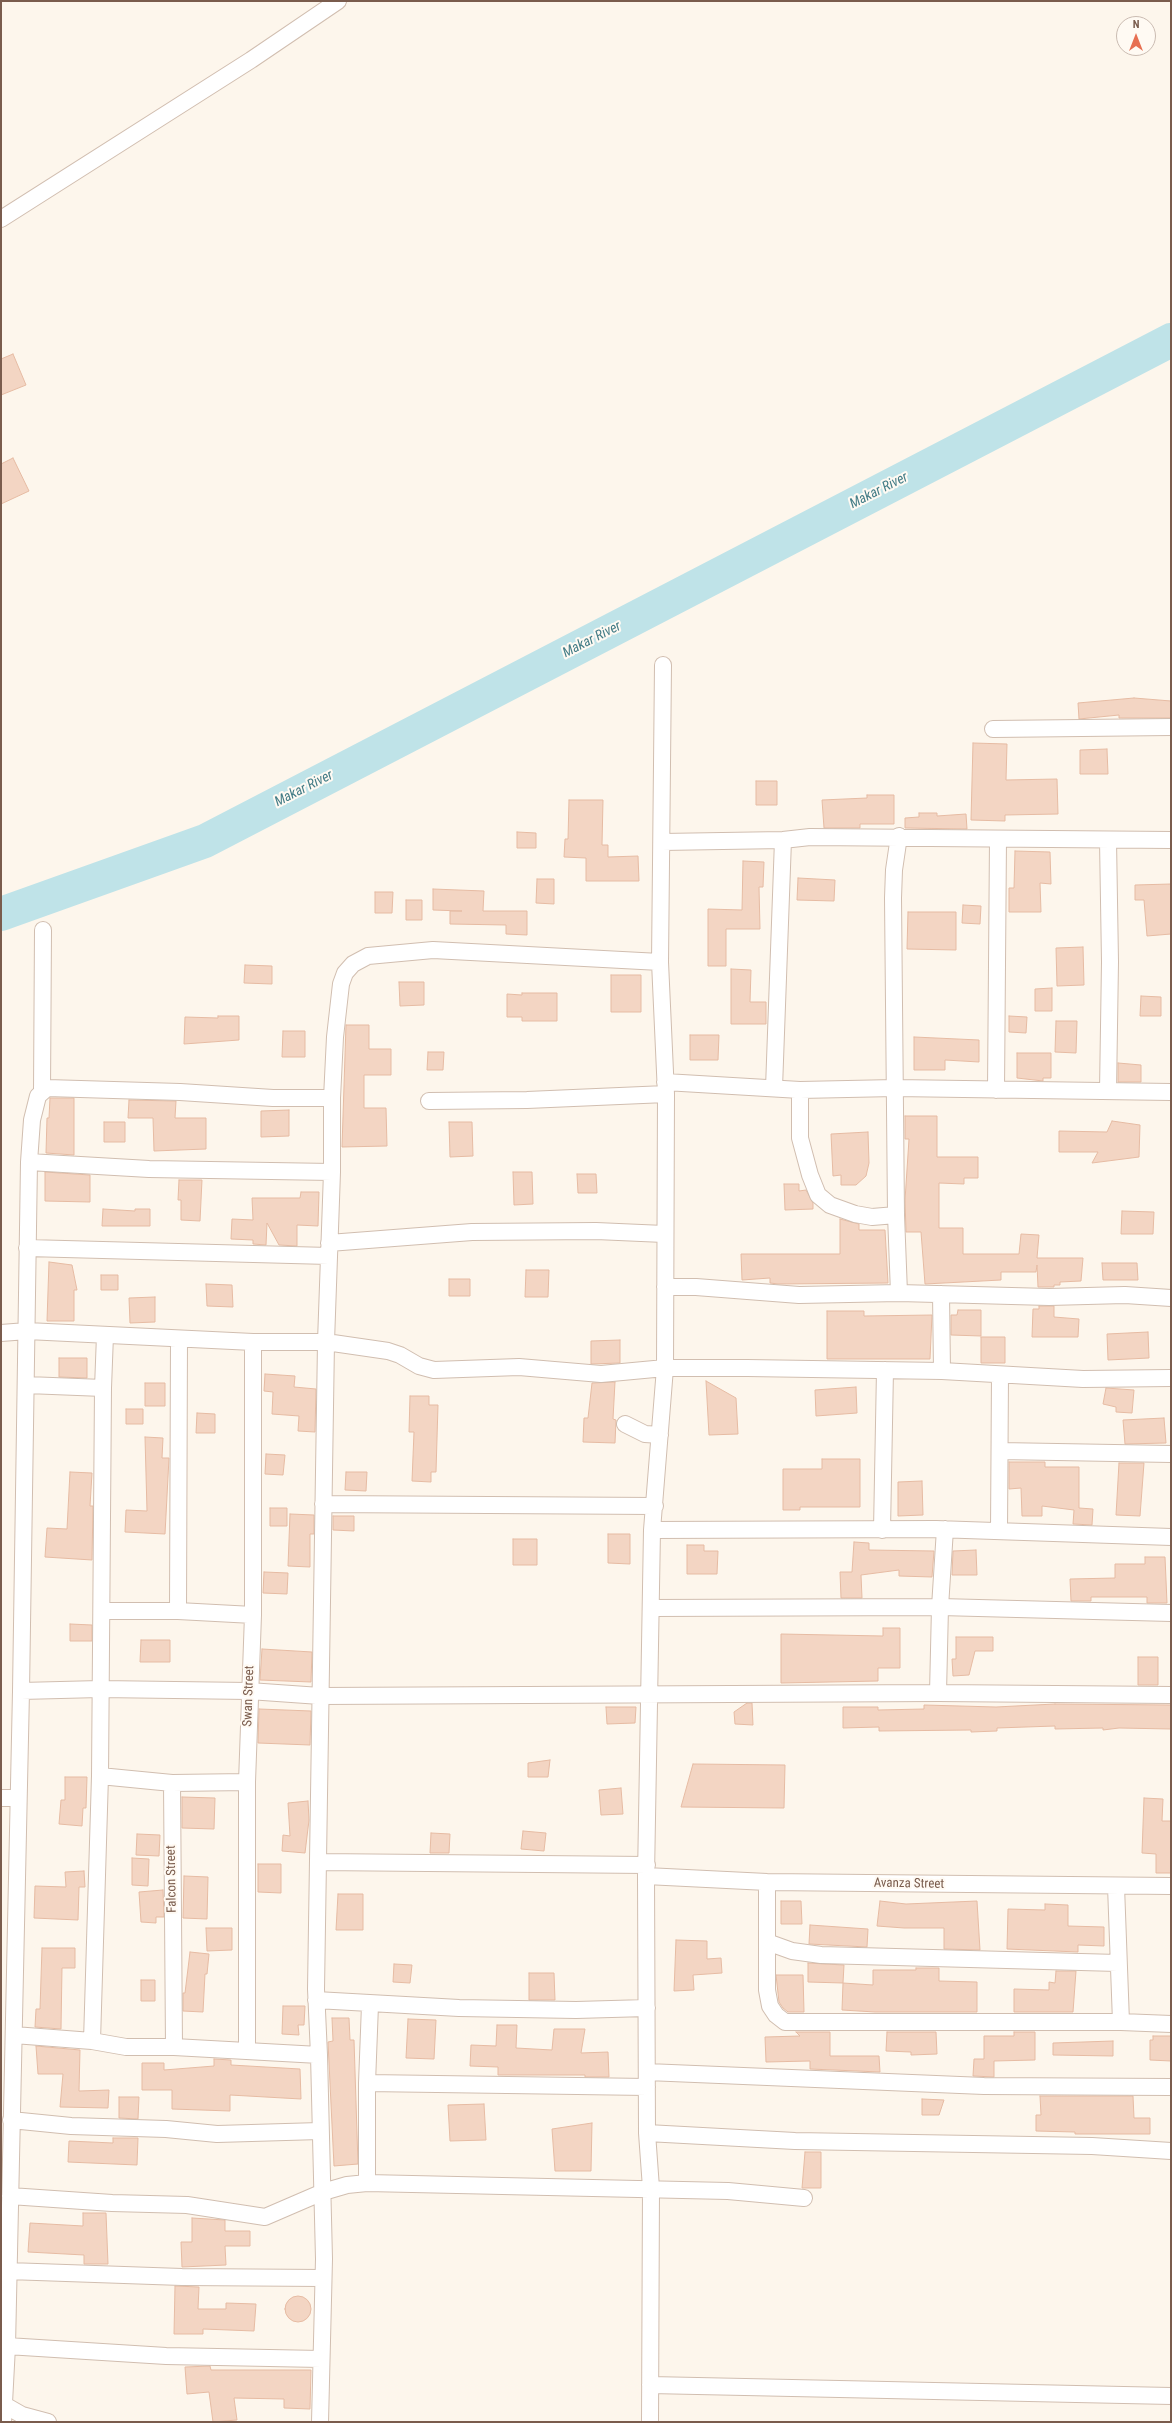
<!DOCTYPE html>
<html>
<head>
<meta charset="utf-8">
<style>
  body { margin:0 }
  #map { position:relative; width:1172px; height:2423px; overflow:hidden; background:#fdf6ec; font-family:"Roboto Condensed",sans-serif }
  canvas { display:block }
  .frame { position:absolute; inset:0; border:2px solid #7a5c4d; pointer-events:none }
  .north { position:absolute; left:1116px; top:16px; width:40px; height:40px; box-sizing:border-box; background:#fffaf3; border:1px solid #cabbb1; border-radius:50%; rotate:0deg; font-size:11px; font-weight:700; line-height:16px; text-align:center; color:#7a5c4d }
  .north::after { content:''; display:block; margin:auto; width:14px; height:18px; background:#e76f51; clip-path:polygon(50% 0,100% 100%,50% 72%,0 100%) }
</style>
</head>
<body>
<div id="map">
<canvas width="1172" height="2423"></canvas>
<div class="frame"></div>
<div class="north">N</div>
</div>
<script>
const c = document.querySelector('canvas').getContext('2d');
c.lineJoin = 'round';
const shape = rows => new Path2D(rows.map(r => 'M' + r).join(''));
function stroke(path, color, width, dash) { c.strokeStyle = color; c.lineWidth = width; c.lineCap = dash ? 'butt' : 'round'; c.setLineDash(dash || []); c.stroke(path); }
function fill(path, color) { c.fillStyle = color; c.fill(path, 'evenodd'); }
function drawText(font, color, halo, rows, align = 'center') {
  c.font = font + ' "Roboto Condensed",sans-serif'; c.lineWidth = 4; c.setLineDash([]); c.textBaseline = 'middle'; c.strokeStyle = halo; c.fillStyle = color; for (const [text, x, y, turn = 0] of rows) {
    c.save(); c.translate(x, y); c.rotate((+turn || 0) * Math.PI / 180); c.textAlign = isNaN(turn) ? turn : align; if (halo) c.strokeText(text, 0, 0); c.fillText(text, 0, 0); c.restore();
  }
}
stroke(shape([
  [1,914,205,841,1171,340]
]), '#bfe3e8', 34);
const building = shape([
  [13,354,26,385,1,395,1,359,13,354],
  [13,458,29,491,1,504,1,464,13,458],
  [1134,698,1171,701,1171,718,1119,718,1119,715,1079,719,1078,703,1134,698],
  [973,743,1007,744,1006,780,1057,779,1058,814,1005,815,1005,821,971,820,973,743],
  [1107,749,1108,774,1080,774,1080,750,1107,749],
  [756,781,777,781,777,805,756,805,756,781],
  [867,795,894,795,894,824,860,824,860,828,824,828,822,800,867,798,867,795],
  [569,800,603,800,602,845,608,845,608,857,638,856,639,881,586,881,586,858,564,857,565,839,568,839,569,800],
  [919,813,937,813,937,816,966,814,967,829,905,828,905,818,919,817,919,813],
  [517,832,536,833,536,848,517,848,517,832],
  [1015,851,1050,852,1051,884,1040,883,1041,912,1009,912,1009,888,1014,888,1015,851],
  [743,861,764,862,763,887,759,887,760,929,726,929,726,966,708,966,708,909,742,910,743,861],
  [798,878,835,880,834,901,797,900,798,878],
  [537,879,554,879,554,904,536,903,537,879],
  [1171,884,1171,934,1147,936,1144,900,1135,900,1135,885,1171,884],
  [433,889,484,891,483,911,527,911,527,935,506,934,506,925,450,924,450,911,462,911,433,910,433,889],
  [375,892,393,892,392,913,375,913,375,892],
  [406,900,422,900,422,920,406,920,406,900],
  [963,905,981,906,980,924,962,923,963,905],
  [908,912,956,912,956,950,907,949,908,912],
  [1083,947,1084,985,1057,986,1056,948,1083,947],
  [245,965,272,966,272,984,244,983,245,965],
  [731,969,751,970,750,1002,766,1002,766,1024,731,1024,731,969],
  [611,975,641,975,641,1012,611,1012,611,975],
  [399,982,424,982,424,1005,400,1006,399,982],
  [1052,988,1052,1011,1035,1011,1035,989,1052,988],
  [522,993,557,993,557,1021,522,1021,522,1017,507,1017,507,994,522,995,522,993],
  [1141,996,1161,997,1161,1016,1140,1016,1141,996],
  [218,1016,239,1016,239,1040,184,1044,185,1017,218,1018,218,1016],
  [1009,1016,1027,1017,1026,1033,1009,1032,1009,1016],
  [1056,1021,1077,1021,1076,1053,1055,1052,1056,1021],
  [346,1025,369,1025,369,1049,391,1049,391,1075,364,1075,364,1108,386,1108,387,1146,342,1147,346,1025],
  [283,1031,305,1031,305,1057,282,1057,283,1031],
  [690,1035,719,1035,718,1060,690,1060,690,1035],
  [914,1037,979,1040,979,1062,945,1060,945,1070,914,1070,914,1037],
  [428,1052,444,1052,443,1070,427,1070,428,1052],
  [1017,1053,1051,1053,1051,1078,1043,1078,1043,1081,1017,1078,1017,1053],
  [1118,1063,1141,1065,1141,1082,1118,1082,1118,1063],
  [50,1098,74,1098,74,1155,46,1153,47,1118,49,1118,50,1098],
  [129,1100,176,1101,175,1118,206,1118,206,1149,154,1151,153,1118,128,1118,129,1100],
  [289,1110,289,1136,261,1137,261,1111,289,1110],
  [905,1116,937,1116,937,1157,978,1157,978,1178,964,1178,964,1184,939,1183,939,1228,963,1228,963,1254,1019,1254,1021,1234,1039,1235,1037,1258,1083,1258,1081,1281,1060,1282,1060,1285,1054,1285,1054,1287,1038,1287,1037,1265,1036,1272,1001,1272,1001,1280,925,1284,921,1232,906,1232,905,1200,909,1139,905,1139,905,1116],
  [1112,1121,1140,1125,1139,1157,1092,1163,1098,1152,1059,1152,1059,1131,1107,1132,1112,1121],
  [104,1122,125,1122,125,1142,104,1142,104,1122],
  [449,1122,472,1122,473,1156,450,1157,449,1122],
  [868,1132,869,1163,866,1176,856,1185,841,1185,841,1175,833,1176,831,1134,868,1132],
  [45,1172,90,1175,90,1202,45,1201,45,1172],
  [513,1172,532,1172,533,1204,514,1205,513,1172],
  [577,1174,596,1174,597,1193,578,1193,577,1174],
  [179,1180,202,1180,200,1221,181,1220,181,1200,178,1200,179,1180],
  [784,1184,799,1184,799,1191,806,1190,813,1203,813,1209,785,1210,784,1184],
  [301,1192,319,1192,318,1226,297,1225,297,1246,279,1245,267,1223,266,1245,253,1244,253,1240,231,1239,232,1219,253,1220,252,1198,300,1198,301,1192],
  [103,1209,135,1211,135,1209,150,1209,150,1226,102,1226,103,1209],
  [1122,1211,1154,1212,1153,1234,1121,1234,1122,1211],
  [840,1219,859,1224,859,1230,885,1230,888,1283,778,1284,770,1283,770,1278,742,1280,741,1254,840,1254,840,1219],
  [49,1262,72,1265,77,1290,74,1290,74,1321,47,1321,49,1262],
  [1102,1263,1137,1263,1138,1280,1103,1280,1102,1263],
  [526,1270,549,1270,548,1297,525,1297,526,1270],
  [101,1275,118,1275,118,1290,101,1290,101,1275],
  [449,1279,470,1279,470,1296,449,1296,449,1279],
  [206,1284,232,1285,233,1307,207,1306,206,1284],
  [155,1297,155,1322,130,1323,129,1298,155,1297],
  [1039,1306,1054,1306,1054,1317,1079,1319,1078,1337,1032,1337,1033,1309,1039,1309,1039,1306],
  [958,1310,981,1310,981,1336,951,1335,951,1315,957,1315,958,1310],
  [827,1311,864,1311,864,1316,932,1315,930,1359,827,1359,827,1311],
  [1148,1332,1149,1358,1108,1360,1107,1334,1148,1332],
  [981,1337,1005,1337,1005,1363,981,1363,981,1337],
  [620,1340,620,1363,591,1364,591,1341,620,1340],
  [59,1358,87,1358,87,1378,59,1377,59,1358],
  [265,1374,295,1376,294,1387,316,1389,315,1432,298,1431,299,1416,272,1414,273,1392,264,1391,265,1374],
  [706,1381,736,1398,738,1434,709,1435,706,1381],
  [615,1382,613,1419,616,1420,615,1443,583,1442,584,1418,588,1418,592,1383,615,1382],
  [145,1383,165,1383,165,1406,145,1406,145,1383],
  [856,1387,857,1413,816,1416,815,1390,856,1387],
  [1106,1388,1134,1390,1132,1413,1116,1412,1116,1407,1103,1404,1106,1388],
  [410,1396,429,1396,429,1405,438,1405,436,1472,431,1472,431,1482,412,1481,414,1432,409,1432,410,1396],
  [126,1409,143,1409,143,1424,126,1424,126,1409],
  [197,1413,215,1414,215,1433,196,1433,197,1413],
  [1164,1418,1166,1443,1125,1444,1123,1420,1164,1418],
  [145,1437,163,1438,162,1458,169,1458,165,1534,125,1532,126,1510,147,1511,145,1437],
  [266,1454,285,1455,283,1475,265,1474,266,1454],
  [822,1459,860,1459,860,1507,800,1507,800,1510,783,1510,783,1469,822,1469,822,1459],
  [1009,1462,1045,1462,1045,1467,1079,1467,1079,1508,1093,1509,1092,1525,1073,1524,1074,1510,1042,1506,1042,1516,1022,1516,1021,1488,1009,1489,1009,1462],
  [1119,1463,1144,1463,1140,1516,1116,1515,1119,1463],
  [70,1472,92,1473,90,1506,93,1506,92,1560,45,1557,47,1528,67,1529,70,1472],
  [346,1472,367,1472,366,1491,345,1490,346,1472],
  [922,1481,923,1515,898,1516,898,1482,922,1481],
  [270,1508,287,1508,287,1526,270,1526,270,1508],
  [290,1514,314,1515,314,1534,310,1534,310,1567,288,1566,290,1514],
  [333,1516,354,1516,354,1531,333,1530,333,1516],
  [608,1534,630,1534,630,1564,608,1563,608,1534],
  [513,1539,537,1539,537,1565,513,1565,513,1539],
  [854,1542,869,1543,869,1550,934,1551,932,1577,899,1576,899,1570,861,1575,862,1598,841,1598,840,1572,852,1572,854,1542],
  [687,1545,704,1545,704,1551,718,1551,717,1574,687,1574,687,1545],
  [976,1550,977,1575,952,1575,953,1551,976,1550],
  [1145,1557,1165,1557,1167,1603,1147,1603,1147,1597,1091,1597,1091,1601,1071,1601,1070,1579,1115,1578,1115,1564,1145,1564,1145,1557],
  [264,1572,288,1573,287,1594,263,1593,264,1572],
  [70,1624,92,1625,92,1641,70,1641,70,1624],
  [883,1628,900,1628,900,1668,878,1668,878,1681,781,1683,781,1634,883,1636,883,1628],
  [956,1637,993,1637,993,1651,975,1651,969,1675,953,1676,952,1659,956,1659,956,1637],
  [141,1640,170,1640,170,1662,140,1662,141,1640],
  [262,1649,312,1652,311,1682,260,1680,262,1649],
  [1138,1657,1158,1657,1158,1685,1138,1685,1138,1657],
  [747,1703,752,1703,753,1725,735,1724,734,1712,747,1703],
  [1055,1704,1171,1705,1171,1729,1119,1728,1103,1730,1103,1728,1055,1729,1055,1726,997,1728,997,1731,971,1732,971,1730,879,1731,879,1727,843,1728,843,1707,878,1707,878,1710,924,1709,924,1705,996,1707,1055,1704],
  [606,1707,636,1707,635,1723,607,1724,606,1707],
  [259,1709,311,1711,310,1745,258,1743,259,1709],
  [550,1760,548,1777,528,1777,528,1763,550,1760],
  [693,1764,785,1765,784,1808,681,1807,693,1764],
  [65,1777,87,1777,86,1808,83,1808,82,1826,59,1824,61,1800,65,1800,65,1777],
  [621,1788,623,1814,601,1815,599,1790,621,1788],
  [182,1797,215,1798,214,1829,182,1828,182,1797],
  [1144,1798,1163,1799,1162,1821,1171,1821,1171,1873,1156,1873,1156,1854,1142,1853,1144,1798],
  [308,1801,309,1820,305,1853,282,1851,283,1835,290,1836,288,1803,308,1801],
  [523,1831,546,1833,544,1851,521,1849,523,1831],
  [431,1833,450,1834,449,1853,430,1853,431,1833],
  [137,1834,160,1835,159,1856,136,1855,137,1834],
  [132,1858,149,1859,148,1886,132,1885,132,1858],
  [258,1864,281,1864,281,1893,258,1892,258,1864],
  [84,1871,85,1887,79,1887,78,1920,34,1918,35,1886,66,1887,65,1872,84,1871],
  [184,1876,208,1877,207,1919,183,1918,184,1876],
  [163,1890,164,1917,156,1917,156,1923,141,1922,139,1892,163,1890],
  [338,1894,363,1894,363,1930,336,1930,338,1894],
  [781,1901,801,1901,802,1924,781,1924,781,1901],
  [880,1901,906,1904,977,1901,980,1950,944,1949,944,1928,904,1928,877,1926,880,1901],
  [1045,1904,1068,1905,1068,1926,1104,1927,1104,1946,1078,1945,1078,1952,1007,1949,1008,1909,1045,1910,1045,1904],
  [810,1925,868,1929,867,1947,809,1944,810,1925],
  [206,1928,232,1928,232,1950,207,1951,206,1928],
  [676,1940,707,1941,707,1959,721,1958,722,1973,693,1975,694,1990,674,1991,676,1940],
  [42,1948,75,1948,75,1968,62,1968,61,2029,35,2027,36,2009,40,2009,42,1948],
  [190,1952,209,1954,207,1974,205,1974,203,2012,183,2011,183,1993,185,1993,190,1952],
  [808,1963,844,1965,843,1983,808,1982,808,1963],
  [394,1964,412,1965,410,1983,393,1982,394,1964],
  [916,1968,939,1968,939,1981,977,1982,977,2012,875,2012,842,2010,843,1983,873,1985,873,1970,916,1970,916,1968],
  [1056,1971,1076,1971,1073,2012,1014,2012,1014,1989,1049,1990,1049,1982,1055,1983,1056,1971],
  [529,1973,554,1973,555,2000,529,2000,529,1973],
  [776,1975,803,1975,804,2012,788,2012,783,2008,779,2002,776,1975],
  [141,1980,155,1980,155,2001,141,2001,141,1980],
  [283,2006,305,2006,304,2025,298,2025,299,2035,282,2034,283,2006],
  [332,2018,349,2018,350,2040,354,2040,358,2164,334,2166,328,2042,333,2041,332,2018],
  [408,2019,436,2020,434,2059,406,2058,408,2019],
  [497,2025,517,2025,516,2048,552,2050,554,2029,585,2029,581,2053,608,2052,609,2077,585,2077,585,2075,498,2075,498,2067,470,2066,471,2045,496,2046,497,2025],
  [796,2032,830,2032,830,2056,879,2056,880,2072,810,2069,810,2061,766,2062,765,2037,800,2036,796,2032],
  [887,2032,936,2032,937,2054,911,2055,911,2052,886,2051,887,2032],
  [1014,2032,1035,2032,1035,2060,994,2061,994,2077,973,2076,974,2059,984,2059,984,2036,1014,2036,1014,2032],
  [1153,2036,1171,2036,1171,2061,1150,2060,1150,2040,1153,2040,1153,2036],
  [1113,2041,1113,2056,1053,2055,1053,2043,1113,2041],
  [36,2046,80,2050,79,2091,109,2090,108,2108,60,2107,63,2074,38,2074,36,2046],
  [214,2059,231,2060,231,2065,300,2069,301,2099,230,2095,230,2111,172,2109,172,2090,142,2090,142,2063,164,2063,164,2070,214,2066,214,2059],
  [1040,2096,1133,2096,1134,2118,1150,2118,1150,2134,1075,2134,1075,2132,1036,2131,1036,2115,1041,2115,1040,2096],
  [119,2097,139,2097,138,2119,119,2118,119,2097],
  [922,2099,944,2100,939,2115,922,2115,922,2099],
  [484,2104,486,2140,450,2141,448,2105,484,2104],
  [592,2123,591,2171,555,2171,552,2129,592,2123],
  [113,2138,138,2138,137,2165,68,2162,69,2141,113,2143,113,2138],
  [805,2152,821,2152,821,2188,802,2188,805,2152],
  [83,2213,106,2213,108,2264,84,2264,84,2255,28,2252,30,2223,83,2226,83,2213],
  [192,2218,225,2220,225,2231,250,2231,250,2246,225,2246,226,2265,182,2267,181,2242,192,2242,192,2218],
  [175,2286,199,2287,198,2309,226,2309,226,2303,256,2304,254,2331,203,2329,203,2334,174,2334,175,2286],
  '285 2309a13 13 0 1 1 26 0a13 13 0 1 1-26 0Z',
  [210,2366,211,2370,311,2370,310,2409,284,2408,284,2399,234,2398,237,2420,213,2422,209,2392,187,2394,185,2367,210,2366]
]);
fill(building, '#f3d5c3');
stroke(building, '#e6bba3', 1);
const minor = shape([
  [1,219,251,60,338,1],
  [993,729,1171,727],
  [899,836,894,870,893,898,896,1215,899,1293],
  [662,842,783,840,810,837,1171,840],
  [665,1082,800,1090,895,1088,1171,1092],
  [774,1088,783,840],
  [800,1090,800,1138,810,1175,818,1195,830,1205,855,1214,872,1217,896,1215],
  [996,1090,998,839],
  [42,1091,43,930],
  [1108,1091,1110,962,1108,840],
  [429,1101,527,1100,666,1094],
  [29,1162,149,1169,332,1172],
  [329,1243,472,1232,596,1231,664,1234],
  [27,1248,329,1256],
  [665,1287,696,1287,799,1295,899,1293,1049,1297,1125,1295,1171,1298],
  [941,1294,942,1371],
  [1,1333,27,1331,253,1342,326,1342,388,1351,400,1355,419,1366,434,1370,519,1367,601,1374,665,1368,747,1368,942,1371,1083,1379,1171,1378],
  [27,1385,103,1388],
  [625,1424,645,1434,660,1435],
  [1000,1451,1171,1454],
  [323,1504,655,1506],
  [652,1530,936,1529,1171,1537],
  [882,1530,885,1370],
  [999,1531,1000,1375],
  [651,1608,940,1607,1171,1613],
  [102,1611,178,1611,253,1615],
  [178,1611,179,1339],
  [21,1691,100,1689,249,1691,320,1696,938,1693,1171,1695],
  [938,1693,940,1607,945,1529],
  [100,1776,172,1783,247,1782],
  [172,1783,174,2047],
  [1,1798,18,1798],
  [318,1862,647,1865],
  [646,1876,767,1882,1171,1886],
  [767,1882,767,1990,770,2006,776,2015,785,2022,1121,2022,1171,2024],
  [1116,1886,1121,2022],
  [767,1942,792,1951,821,1955,1118,1963],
  [316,2000,459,2008,576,2010,647,2008],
  [370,2005,367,2083,647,2087],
  [14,2035,92,2041,126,2047,174,2047,319,2055,316,1989,326,1342,332,1172,332,1098,335,1037,341,984,345,973,353,964,368,956,433,950,660,962],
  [92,2041,100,1776,103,1388,105,1335],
  [247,2050,247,1782,253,1615,253,1342],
  [319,2055,324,2259,320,2422],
  [647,2072,984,2086,1171,2087],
  [367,2083,367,2183],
  [11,2120,71,2126,166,2129,217,2134,320,2131],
  [647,2133,795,2141,1092,2146,1171,2151],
  [10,2196,112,2203,187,2205,265,2217,323,2192,347,2185,367,2183,728,2191,804,2198],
  [8,2271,182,2277,323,2278],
  [7,2346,166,2356,321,2359],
  [650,2385,1171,2396],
  [1,2403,22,2415,48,2422],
  [3,2422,7,2346,21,1691,29,1162,32,1120,38,1096,47,1088,180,1092,273,1098,332,1098],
  [650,2422,651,2188,647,2133,646,1876,652,1530,665,1368,666,1094,660,962,663,665]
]);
stroke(minor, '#d1beb0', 18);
stroke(minor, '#fff', 16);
drawText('13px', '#7a5c4d', '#fffaf3', [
  ["Swan Street",249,1696,-88],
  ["Falcon Street",172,1879,-91],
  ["Avanza Street",909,1884,1]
]);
drawText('italic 14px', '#437c86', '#fffaf3', [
  ["Makar River",879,491,-27],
  ["Makar River",592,640,-27],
  ["Makar River",304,789,-27]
]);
</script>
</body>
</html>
